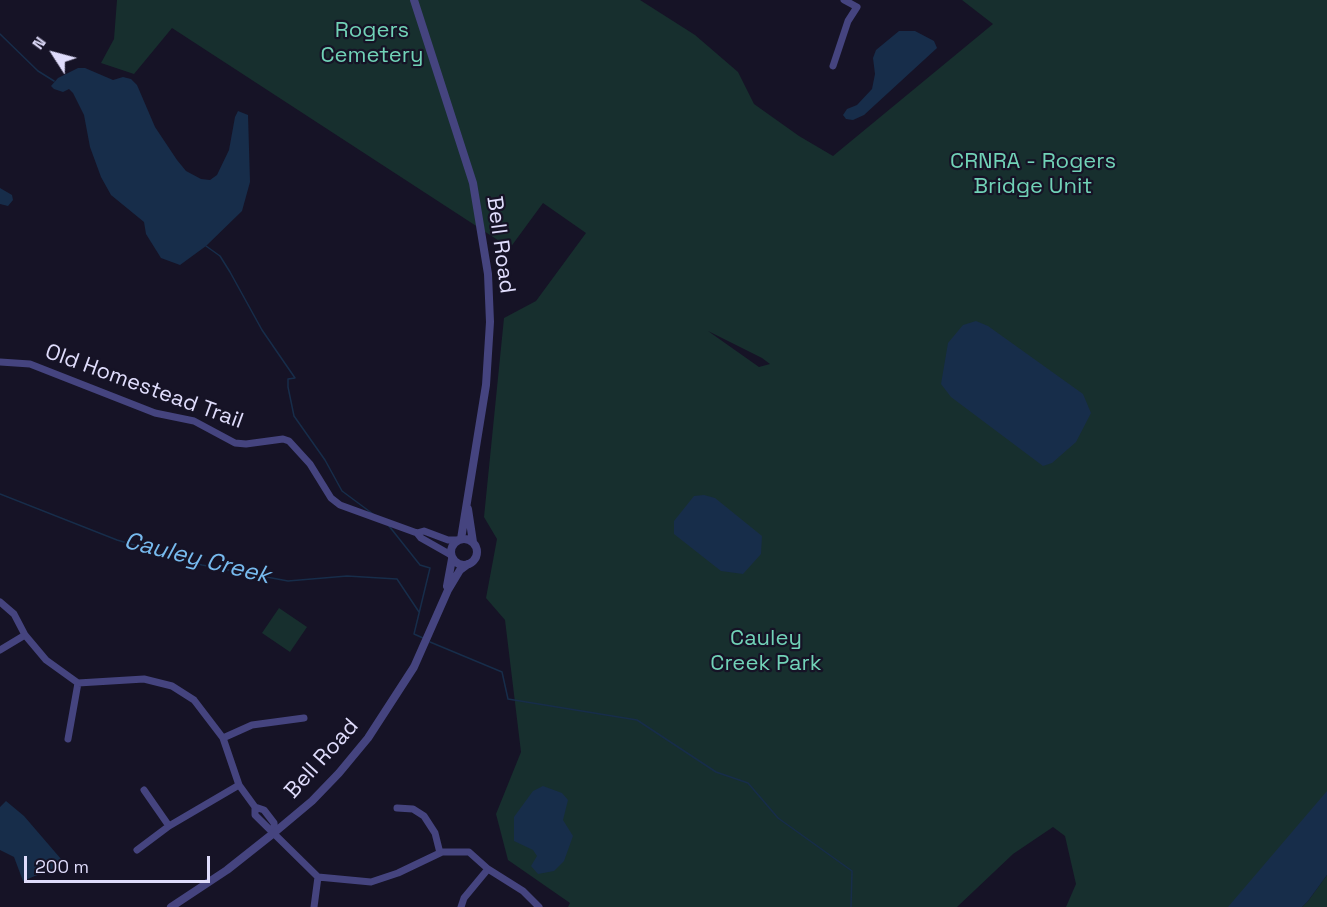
<!DOCTYPE html>
<html>
<head>
<meta charset="utf-8">
<style>
  body { margin:0 }
  #map { position:relative; width:1327px; height:907px; overflow:hidden; background:#161326; font-family:"Space Grotesk",sans-serif }
  canvas { display:block }
  .north { position:absolute; left:24px; top:24px; width:60px; height:60px; -webkit-text-stroke:4px #161326; paint-order:stroke; rotate:306deg; font-size:16px; font-weight:700; line-height:24px; text-align:center; color:#dfdcfb }
  .north::after { content:''; display:block; margin:auto; width:21px; height:27px; background:#dfdcfb; clip-path:polygon(50% 0,100% 100%,50% 72%,0 100%) }
  .scale { position:absolute; left:24px; top:856px; width:186px; height:27px; box-sizing:border-box; border:3px solid #dfdcfb; border-top:0; padding-left:8px; font-size:18px; line-height:21px; white-space:nowrap; color:#dfdcfb; -webkit-text-stroke:4px #161326; paint-order:stroke }
</style>
</head>
<body>
<div id="map">
<canvas width="1327" height="907"></canvas>
<div class="north">N</div>
<div class="scale">200 m</div>
</div>
<script>
const c = document.querySelector('canvas').getContext('2d');
c.lineJoin = 'round';
function fill(path, color) { c.fillStyle = color; c.fill(path, 'evenodd'); }
const shape = rows => new Path2D(rows.map(r => 'M' + r).join(''));
function stroke(path, color, width, dash) { c.strokeStyle = color; c.lineWidth = width; c.lineCap = dash ? 'butt' : 'round'; c.setLineDash(dash || []); c.stroke(path); }
function drawText(font, color, halo, rows, align = 'center') {
  c.font = font + ' "Space Grotesk",sans-serif'; c.lineWidth = 4.5; c.setLineDash([]); c.textBaseline = 'middle'; c.strokeStyle = halo; c.fillStyle = color; for (const [text, x, y, turn = 0] of rows) {
    c.save(); c.translate(x, y); c.rotate((+turn || 0) * Math.PI / 180); c.textAlign = isNaN(turn) ? turn : align; if (halo) c.strokeText(text, 0, 0); c.fillText(text, 0, 0); c.restore();
  }
}
fill(shape([
  [117,0,640,0,695,35,738,72,754,104,799,136,833,156,993,24,962,0,1327,0,1327,798,1236,907,1066,907,1076,884,1065,836,1053,827,1013,854,957,907,568,907,570,903,508,860,496,814,521,752,505,620,486,598,497,539,484,517,504,318,536,301,586,233,543,203,510,248,172,28,134,74,101,63,114,39],
  [708,331,762,358,770,364,759,367],
  [279,608,307,627,290,652,262,633],
  [1327,875,1327,907,1302,907,1308,901]
]), '#172f2e');
fill(shape([
  [899,31,915,31,934,41,937,48,864,115,853,120,846,119,843,115,847,109,857,105,872,89,875,74,873,58,876,50],
  [78,68,85,68,113,80,123,77,131,79,137,85,155,127,177,160,186,171,201,179,210,180,217,175,229,150,235,117,238,111,248,115,250,182,242,211,206,246,180,265,161,258,146,234,144,222,111,195,101,177,90,147,84,115,73,93,69,89,63,92,54,89,51,86,58,78],
  [0,188,12,195,13,200,8,206,0,204],
  [976,321,988,326,1083,394,1091,413,1076,442,1052,463,1043,466,951,397,941,384,948,343,963,325],
  [704,495,715,498,762,536,761,554,743,574,721,571,674,534,674,521,694,496],
  [543,786,562,793,568,800,563,820,573,836,564,861,554,871,538,874,531,866,537,856,533,850,514,841,514,817,533,791],
  [1327,791,1327,875,1308,901,1302,907,1228,907],
  [6,801,24,816,61,859,54,868,23,881,14,857,0,850,0,807]
]), '#172d4a');
stroke(shape([
  [0,34,38,71,54,81],
  [206,246,220,256,230,272,262,330,295,378,288,379,288,387,294,416,325,460,342,491,373,514],
  [0,494,117,540,202,565,288,581,347,576,397,579,419,612],
  [389,526,420,565,430,568,414,634,423,638],
  [430,642,502,672,508,699,637,720,716,772,748,783,778,818,852,871,851,907]
]), '#172d4a', 1.5);
stroke(shape([
  [833,66,848,21,857,7,844,0],
  [0,362,30,364,155,413,194,421,235,443,246,444,283,439,289,441,310,464,331,498,340,505,417,533,424,531,448,540,457,540],
  [417,533,421,538,451,555],
  [0,602,14,614,25,635,46,660,78,683,144,679,172,686,194,700,223,738,239,785,255,807,255,815,318,877,371,882,398,873,442,852,469,852,488,869,523,891,539,907],
  [0,650,25,635],
  [223,738,252,725,304,718],
  [68,739,78,683],
  [144,790,169,826],
  [255,807,264,810,274,823,275,832],
  [397,808,413,809,424,816,435,833,440,853],
  [137,850,169,826,239,785],
  [314,907,318,877],
  [461,907,464,898,488,869]
]), '#45447f', 7);
stroke(shape([
  [414,0,473,183,488,274,490,322,486,385,461,539],
  [468,509,473,542],
  '451 552a13 13 0 1 1 26 0a13 13 0 1 1-26 0Z',
  [447,586,452,559],
  [171,907,227,870,275,832,312,801,339,773,368,738,414,667,448,590,460,570,468,564]
]), '#45447f', 8);
drawText('22px', '#71d2b7', '#161326', [
  ["Rogers",372,31],
  ["Cemetery",372,56],
  ["CRNRA - Rogers",1033,162],
  ["Bridge Unit",1033,187],
  ["Cauley",766,639],
  ["Creek Park",766,664]
]);
drawText('22px', '#dfdcfb', '#161326', [
  ["Bell Road",500,245,82],
  ["Old Homestead Trail",144,387,20],
  ["Bell Road",322,759,-48]
]);
drawText('italic 24px', '#77baee', '#161326', [
  ["Cauley Creek",197,559,14]
]);
</script>
</body>
</html>
